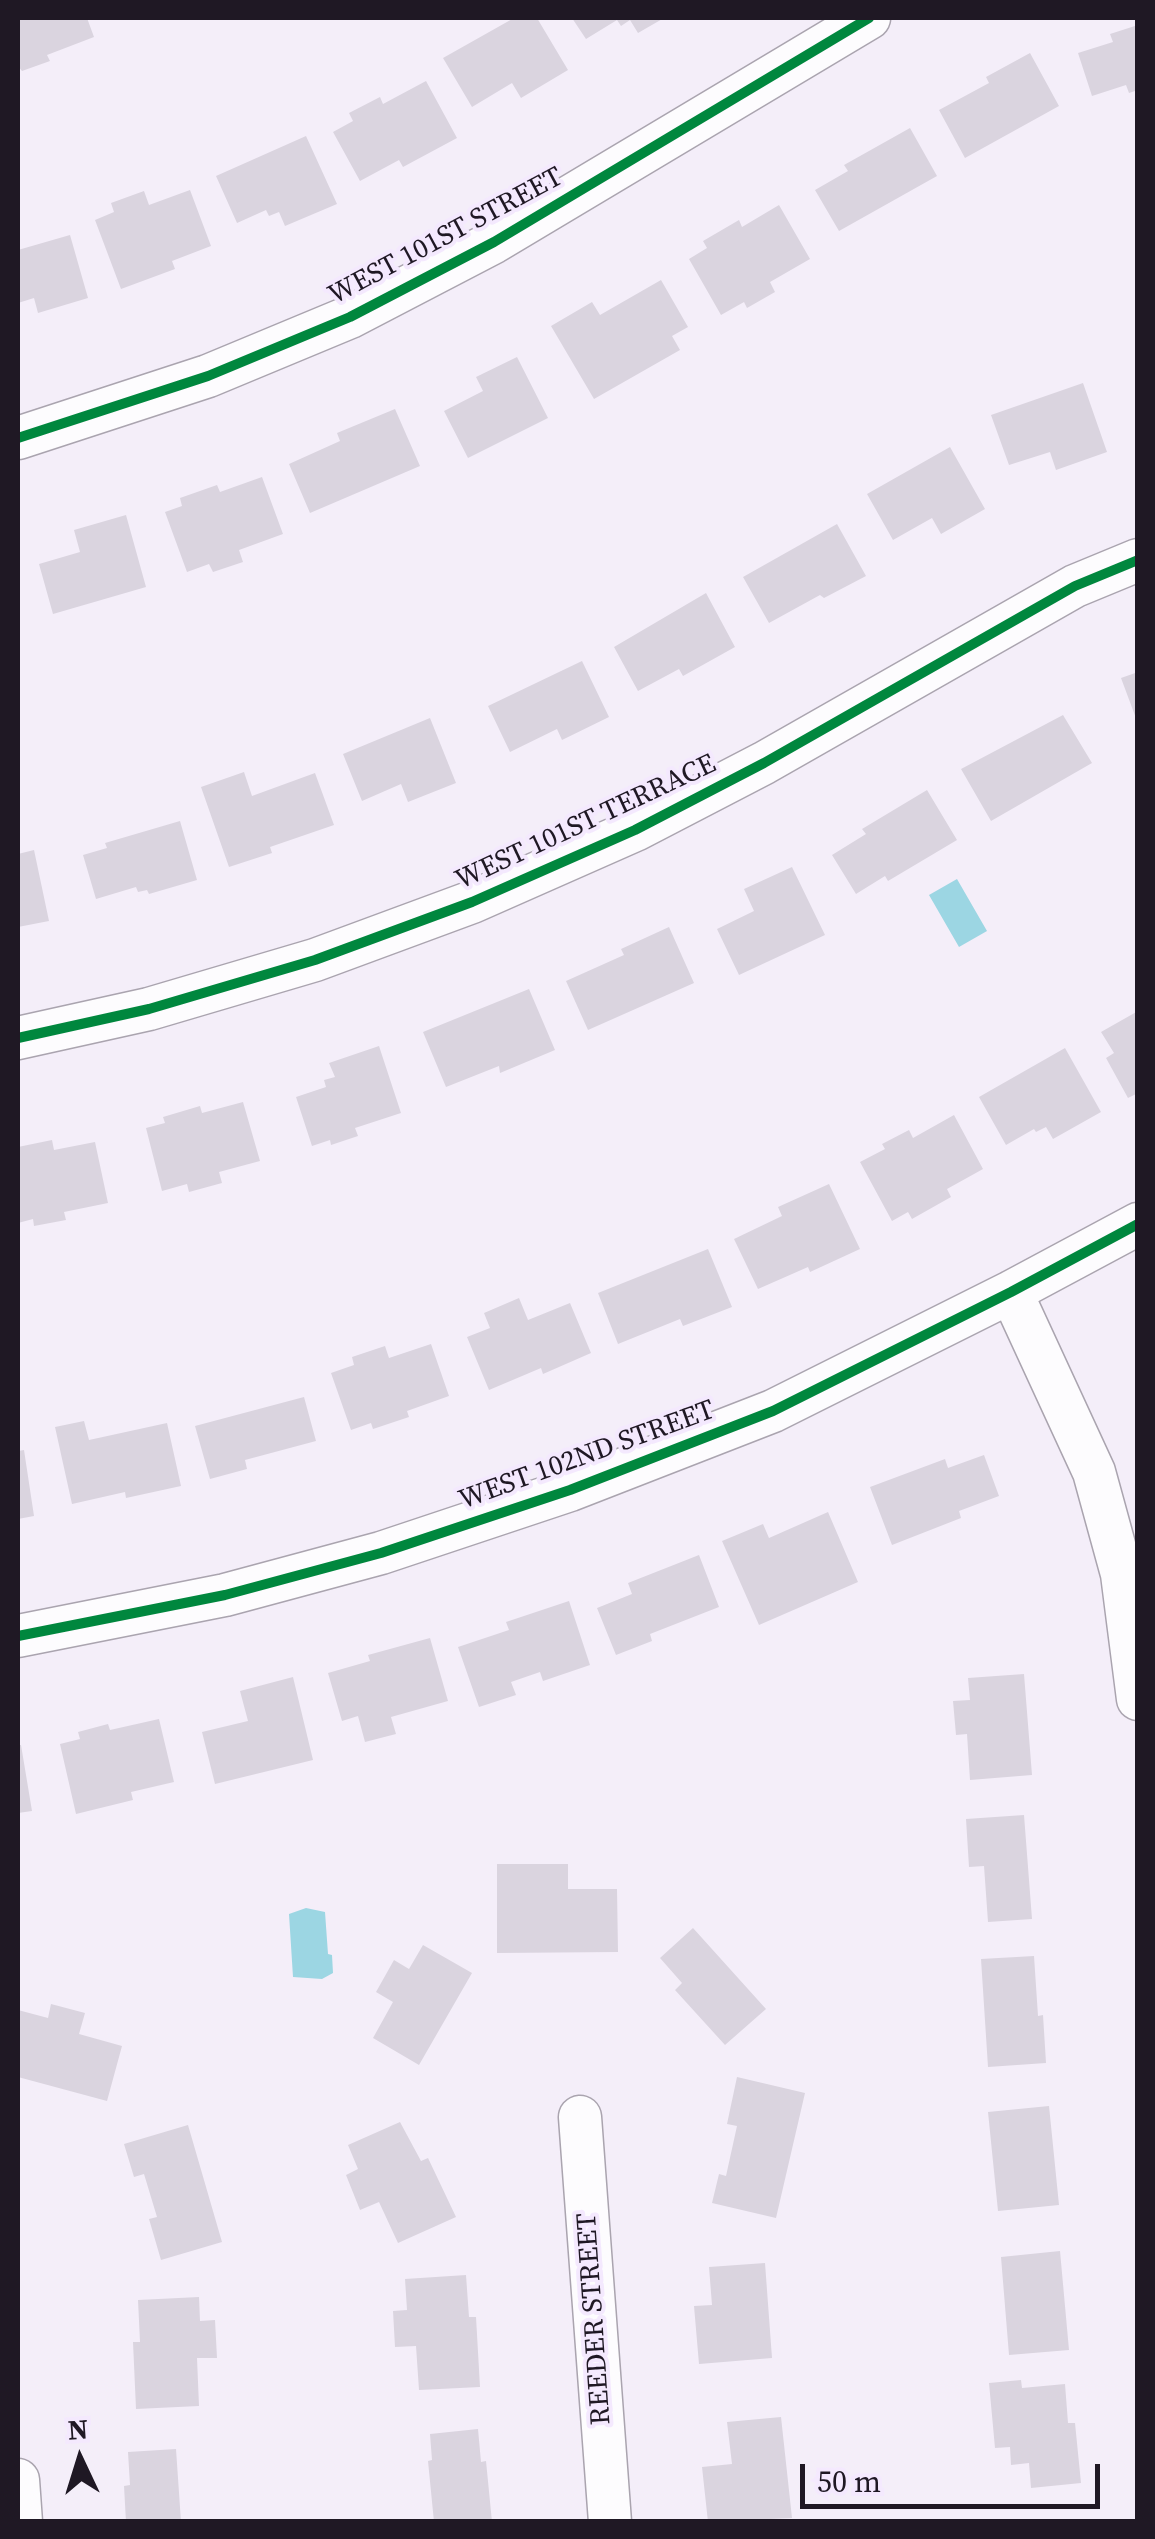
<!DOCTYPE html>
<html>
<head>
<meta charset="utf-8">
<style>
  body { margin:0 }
  #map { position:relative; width:1155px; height:2539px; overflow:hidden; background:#f4eef9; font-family:"Source Serif 4",serif }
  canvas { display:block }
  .frame { position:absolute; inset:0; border:20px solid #1f1824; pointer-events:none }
  .north { position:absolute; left:30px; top:2409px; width:100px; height:100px; -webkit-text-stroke:8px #f4e9fe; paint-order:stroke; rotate:356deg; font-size:28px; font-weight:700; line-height:40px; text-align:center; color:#1f1824 }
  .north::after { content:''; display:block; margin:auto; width:35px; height:45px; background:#1f1824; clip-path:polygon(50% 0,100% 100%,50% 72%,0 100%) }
  .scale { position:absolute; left:800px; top:2464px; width:300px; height:45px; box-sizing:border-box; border:5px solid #1f1824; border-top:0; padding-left:12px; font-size:30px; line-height:35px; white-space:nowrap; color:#1f1824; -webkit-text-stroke:8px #f4e9fe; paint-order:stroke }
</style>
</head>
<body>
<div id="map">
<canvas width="1155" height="2539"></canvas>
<div class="frame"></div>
<div class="north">N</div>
<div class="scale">50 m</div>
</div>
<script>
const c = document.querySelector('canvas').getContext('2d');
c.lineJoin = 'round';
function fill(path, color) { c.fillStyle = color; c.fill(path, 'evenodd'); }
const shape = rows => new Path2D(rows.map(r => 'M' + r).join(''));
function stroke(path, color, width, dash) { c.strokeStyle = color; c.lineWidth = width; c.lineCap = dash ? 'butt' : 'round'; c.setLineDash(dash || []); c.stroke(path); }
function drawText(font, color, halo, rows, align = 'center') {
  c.font = font + ' "Source Serif 4",serif'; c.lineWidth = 8; c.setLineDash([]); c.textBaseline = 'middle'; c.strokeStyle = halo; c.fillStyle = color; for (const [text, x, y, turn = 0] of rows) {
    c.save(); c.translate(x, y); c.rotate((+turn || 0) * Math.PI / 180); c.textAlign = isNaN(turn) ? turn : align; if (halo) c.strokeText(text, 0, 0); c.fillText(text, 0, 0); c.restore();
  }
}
fill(shape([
  [957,879,987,931,959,947,929,895],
  [306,1908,325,1912,328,1954,332,1955,333,1973,322,1979,293,1977,289,1914]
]), '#9cd6e3');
fill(shape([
  [18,18,87,18,94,37,47,55,50,61,22,71,18,66],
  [514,18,537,18,568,70,521,98,512,83,472,107,443,58],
  [572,18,664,18,638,33,630,20,621,26,617,20,586,39],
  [1138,25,1138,90,1129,93,1126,85,1092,96,1078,53,1113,42,1110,34],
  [1030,53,1059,106,965,158,939,110,989,83,986,77],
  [426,81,457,138,403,167,399,160,360,181,333,132,353,121,349,113,380,97,383,104],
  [910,128,937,176,839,231,815,190,848,171,844,165],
  [306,136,337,204,285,226,279,212,269,216,266,210,237,223,216,176],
  [190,190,211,246,172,261,175,269,121,289,95,220,114,212,111,203,144,191,149,205],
  [779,205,810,259,770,282,775,292,747,308,744,302,721,315,689,259,707,248,703,241,739,220,742,227],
  [70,235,88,298,38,313,34,298,18,303,18,250],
  [661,280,688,327,672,336,680,350,594,399,551,326,592,302,600,315],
  [517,357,548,418,468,458,444,411,483,391,476,377],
  [1083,383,1107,452,1056,470,1050,452,1009,465,991,415],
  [395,409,420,466,310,513,289,464,340,441,337,433],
  [950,447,985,509,941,534,932,518,893,540,867,494],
  [262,477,283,534,239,550,243,562,213,572,209,564,187,572,165,512,182,506,180,498,217,485,220,492],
  [126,515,146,587,53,614,39,564,80,552,74,530],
  [837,524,866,576,824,598,820,595,769,623,743,577],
  [706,593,735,647,683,676,679,669,638,691,614,647],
  [582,661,609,717,562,740,557,729,510,752,488,706],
  [1138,672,1138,721,1137,721,1121,678],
  [1063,715,1092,763,991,821,961,769],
  [430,718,456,783,408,802,401,784,362,801,343,754],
  [244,772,252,796,315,773,334,825,270,847,272,853,229,867,201,787],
  [927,790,957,840,888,881,885,876,856,894,832,855,866,834,862,829],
  [180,821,197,880,149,894,147,890,138,892,136,887,96,899,83,855,107,848,105,843],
  [34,850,49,921,18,927,18,854],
  [792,867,825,935,739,975,717,929,754,911,744,889],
  [669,927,694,983,588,1030,566,981,624,955,621,949],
  [529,989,555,1050,500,1073,499,1066,446,1087,423,1032],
  [1138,1011,1138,1093,1128,1098,1106,1058,1114,1053,1101,1032],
  [379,1046,401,1113,355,1128,358,1136,331,1145,330,1140,312,1146,296,1097,326,1087,324,1080,335,1077,329,1063],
  [1065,1048,1101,1112,1053,1139,1046,1127,1036,1132,1034,1129,1006,1145,979,1097],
  [243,1102,260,1161,219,1172,222,1183,189,1192,187,1184,162,1191,146,1128,165,1123,163,1117,200,1106,202,1113],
  [954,1115,983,1169,947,1189,951,1197,912,1219,908,1212,892,1221,860,1162,885,1149,882,1144,909,1130,913,1138],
  [52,1140,54,1150,95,1142,108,1203,64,1212,66,1220,34,1226,33,1219,18,1223,18,1147],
  [829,1184,860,1249,810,1272,808,1267,758,1289,734,1239,782,1216,778,1207],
  [708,1249,732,1307,683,1326,680,1319,618,1344,598,1293],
  [519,1298,528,1320,570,1303,591,1353,543,1374,541,1368,489,1390,467,1337,490,1328,484,1313],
  [431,1344,449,1396,407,1411,409,1417,373,1429,371,1423,351,1430,331,1373,354,1365,352,1357,385,1346,389,1358],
  [304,1397,316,1441,245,1460,247,1469,210,1479,195,1426],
  [84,1421,89,1440,167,1423,181,1486,126,1498,125,1492,72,1504,55,1427],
  [24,1450,34,1516,18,1519,18,1451],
  [984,1455,999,1496,959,1511,961,1518,892,1545,870,1487,945,1459,948,1468],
  [828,1512,858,1582,759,1625,722,1541,763,1524,769,1538],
  [699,1555,719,1607,650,1634,652,1641,616,1655,597,1608,632,1594,628,1583],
  [569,1601,590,1665,543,1681,540,1672,511,1682,516,1695,479,1707,458,1647,509,1630,506,1622],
  [430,1638,448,1701,391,1717,396,1734,365,1742,358,1716,342,1721,328,1673,370,1661,368,1655],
  [1024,1674,1032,1775,970,1780,967,1734,956,1735,953,1701,970,1700,968,1678],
  [293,1677,313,1760,215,1784,202,1732,248,1721,240,1691],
  [159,1719,174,1782,131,1792,133,1800,76,1814,60,1744,80,1739,78,1732,108,1724,110,1730],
  [18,1745,21,1745,32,1811,18,1813],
  [1024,1815,1032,1919,988,1922,984,1866,969,1867,966,1819],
  [497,1864,568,1864,568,1889,617,1889,618,1952,497,1953],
  [693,1928,766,2009,725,2045,675,1990,682,1983,660,1958],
  [423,1945,472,1973,419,2065,373,2038,393,2002,376,1992,394,1960,409,1969],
  [1034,1956,1038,2016,1043,2015,1046,2063,988,2067,981,1959],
  [51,2004,85,2013,79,2034,122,2046,107,2101,18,2077,18,2010,48,2018],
  [737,2077,805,2093,776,2218,712,2203,719,2174,726,2176,737,2126,727,2124],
  [1049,2106,1059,2205,998,2211,988,2112],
  [400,2122,421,2161,428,2158,456,2217,398,2243,379,2202,360,2210,346,2175,358,2169,348,2145],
  [188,2125,222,2242,161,2260,149,2219,157,2217,144,2174,134,2177,124,2144],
  [1060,2251,1069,2350,1009,2355,1001,2257],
  [765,2263,772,2358,699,2364,694,2306,712,2305,709,2267],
  [466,2275,469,2317,476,2317,480,2387,419,2390,416,2346,395,2347,393,2311,407,2310,405,2279],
  [199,2297,200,2321,215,2320,217,2358,197,2358,199,2406,136,2409,133,2342,140,2342,138,2300],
  [1021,2380,1022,2388,1065,2384,1068,2423,1075,2423,1081,2483,1031,2488,1029,2463,1011,2465,1010,2447,995,2448,989,2383],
  [781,2417,792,2518,708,2522,702,2467,732,2464,727,2422],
  [478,2429,481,2462,486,2461,492,2522,434,2522,428,2461,432,2460,430,2434],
  [176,2449,181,2522,126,2522,124,2486,130,2485,128,2452]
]), '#dad4df');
const minor = shape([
  [18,438,208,376,350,317,494,242,869,18],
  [18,1038,149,1009,315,960,472,902,635,830,764,763,1075,586,1138,560],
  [1011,1292,1094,1472,1122,1574,1138,1699],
  [18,1636,225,1595,381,1553,570,1490,773,1411,1011,1292,1138,1224],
  [580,2117,610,2522],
  [18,2480,21,2522]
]);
stroke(minor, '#aaa4af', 45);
stroke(minor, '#fdfcfe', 42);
stroke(shape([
  [18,438,208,376,350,317,494,242,869,18],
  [18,1038,149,1009,315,960,472,902,635,830,764,763,1075,586,1138,560],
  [18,1636,225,1595,381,1553,570,1490,773,1411,1011,1292,1138,1224]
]), '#00873e', 10);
drawText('28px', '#1f1824', '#f4e9fe', [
  ["WEST 101ST STREET",446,237,-28],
  ["WEST 101ST TERRACE",586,823,-25],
  ["WEST 102ND STREET",587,1456,-20],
  ["REEDER STREET",595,2319,-94]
]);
</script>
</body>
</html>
